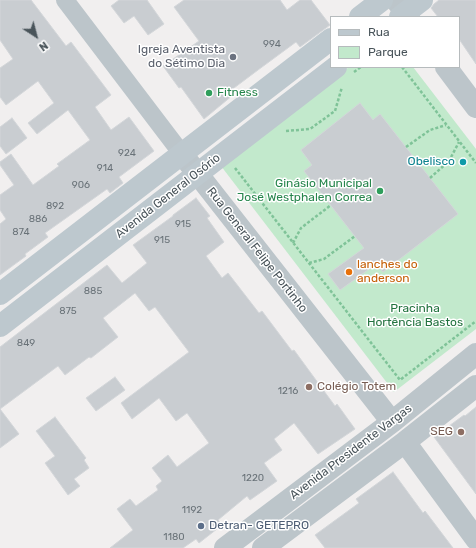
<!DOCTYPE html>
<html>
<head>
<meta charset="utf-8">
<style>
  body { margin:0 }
  #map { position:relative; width:476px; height:548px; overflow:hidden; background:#f1efef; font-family:Rubik,sans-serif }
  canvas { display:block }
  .legend { position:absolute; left:330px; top:16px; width:130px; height:52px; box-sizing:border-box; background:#fff; border:1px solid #b6bbbd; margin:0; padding:5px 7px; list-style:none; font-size:12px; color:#49545a }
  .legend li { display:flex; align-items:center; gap:8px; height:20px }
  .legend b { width:20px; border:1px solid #b6bbbd }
  .north { position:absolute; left:16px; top:16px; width:40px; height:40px; -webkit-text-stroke:3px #fff; paint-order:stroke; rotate:144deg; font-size:11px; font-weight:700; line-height:16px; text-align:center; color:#49545a }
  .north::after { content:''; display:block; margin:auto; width:14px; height:18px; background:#49545a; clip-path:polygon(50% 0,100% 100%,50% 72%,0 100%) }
</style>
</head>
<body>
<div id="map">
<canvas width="476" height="548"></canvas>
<ul class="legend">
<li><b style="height:5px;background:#bdc8ce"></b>Rua</li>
<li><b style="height:11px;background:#c2e9cc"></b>Parque</li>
</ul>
<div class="north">N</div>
</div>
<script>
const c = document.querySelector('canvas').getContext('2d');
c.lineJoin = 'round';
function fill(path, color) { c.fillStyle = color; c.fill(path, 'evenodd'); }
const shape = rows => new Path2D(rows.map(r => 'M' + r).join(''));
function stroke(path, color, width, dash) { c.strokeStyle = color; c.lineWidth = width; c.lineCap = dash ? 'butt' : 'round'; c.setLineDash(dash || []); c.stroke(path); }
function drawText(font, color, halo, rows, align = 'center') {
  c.font = font + ' Rubik,sans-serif'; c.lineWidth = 3; c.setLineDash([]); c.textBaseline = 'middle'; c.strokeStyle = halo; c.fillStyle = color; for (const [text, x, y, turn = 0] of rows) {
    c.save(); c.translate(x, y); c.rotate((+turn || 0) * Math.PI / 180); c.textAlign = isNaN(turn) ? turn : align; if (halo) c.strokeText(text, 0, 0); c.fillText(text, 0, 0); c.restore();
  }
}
fill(shape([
  [349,67,413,67,476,149,476,329,394,392,221,166]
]), '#c2e9cc');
const building = shape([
  [0,0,31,0,66,46,71,42,111,95,95,107,111,130,129,117,154,151,119,177,123,183,110,193,107,189,45,233,48,237,25,254,26,256,0,275,0,224,6,219,0,210,0,195,14,185,0,165,0,162,11,154,33,185,59,166,57,164,90,140,68,110,37,134,28,123,54,103,38,81,6,105,0,97,0,68,13,59,0,40,0,0],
  [119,0,147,0,164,24,148,35,134,16,124,23,111,6,119,0],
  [184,0,280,0,287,10,300,0,311,0,330,25,300,47,296,42,258,70,230,91,233,95,204,119,181,87,179,88,163,66,199,41,174,7,184,0],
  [439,0,476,0,476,64,459,39,459,17,438,17,431,8,434,4,439,0],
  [360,103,373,120,380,114,458,214,383,272,376,264,340,290,328,274,364,248,304,171,312,165,301,150,360,103],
  [12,118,27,138,6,154,0,146,0,127,12,118],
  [196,198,210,216,207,218,224,242,206,256,222,278,228,273,259,313,262,311,292,351,294,350,335,406,337,404,355,429,318,454,294,423,274,439,282,450,264,463,277,481,250,500,247,496,218,520,222,525,199,543,196,539,183,548,110,548,133,530,117,509,130,499,136,506,158,490,156,486,162,481,152,468,168,455,177,467,209,443,187,413,176,421,159,398,132,419,121,403,189,352,155,307,149,311,135,293,103,318,118,337,91,358,89,357,65,375,58,366,0,409,19,434,0,448,0,347,107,265,122,283,147,263,133,245,173,216,173,215,196,198],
  [115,377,125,390,96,411,86,398,115,377],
  [476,407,476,494,434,437,464,415,465,416,476,407],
  [55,417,86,458,84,460,89,468,74,479,80,486,68,495,45,463,55,456,36,431,55,417],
  [393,472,423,513,425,511,453,548,325,548,315,535,359,503,356,499,393,472]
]);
fill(building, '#c9cdd1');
stroke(building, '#d3d6d9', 1);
stroke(shape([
  [402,67,476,163],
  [354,72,361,67],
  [286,131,310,129,335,111,342,87],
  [406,147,430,130,446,125],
  [235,168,400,380,476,321],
  [430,178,449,161,459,142],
  [293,243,301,228,331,205],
  [309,263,324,259,355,236]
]), '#7fc398', 2.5, [3, 2]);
stroke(shape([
  [65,0,182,154]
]), '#bcc5ca', 18);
stroke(shape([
  [396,0,409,17],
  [446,67,476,107],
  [182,154,392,422],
  [405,442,476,539],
  [225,548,392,422,476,354],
  [263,548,405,442,476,386]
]), '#bcc5ca', 22);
stroke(shape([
  [360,17,382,0],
  [400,17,422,0],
  [0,294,331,39],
  [0,326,336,67]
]), '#bdc8ce', 22);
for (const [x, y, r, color] of [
  [233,57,4,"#6b7280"],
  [209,93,4,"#2e9e5b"],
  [463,162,4,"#0f9aa8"],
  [380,191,4,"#2e9e5b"],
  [349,272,4,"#e8710a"],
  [309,387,4,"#8d6e63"],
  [461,432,4,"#8d6e63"],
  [201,526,4,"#5c6f8a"]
]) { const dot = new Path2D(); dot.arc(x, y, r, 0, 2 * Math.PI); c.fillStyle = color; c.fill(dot); stroke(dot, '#fff', 1.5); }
drawText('10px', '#697278', null, [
  ["994",272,44],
  ["924",127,153],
  ["914",105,168],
  ["906",81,185],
  ["892",55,206],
  ["886",38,219],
  ["915",183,224],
  ["874",21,232],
  ["915",162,240],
  ["885",93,291],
  ["875",68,311],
  ["849",26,343],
  ["1216",288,391],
  ["1220",253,478],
  ["1192",192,510],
  ["1180",174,537]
]);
drawText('12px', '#5b616d', '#fff', [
  ["Igreja Aventista",225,50],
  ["do Sétimo Dia",225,64]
], 'right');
drawText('12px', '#27864d', '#fff', [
  ["Fitness",217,93],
  ["Ginásio Municipal",372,184,"right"],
  ["José Westphalen Correa",372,198,"right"]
], 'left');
drawText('12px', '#0d838f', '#fff', [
  ["Obelisco",455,162]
], 'right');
drawText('12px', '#49545a', '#fff', [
  ["Avenida General Osório",168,196,-38],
  ["Rua General Felipe Portinho",257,250,52],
  ["Avenida Presidente Vargas",351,452,-37]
]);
drawText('12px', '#c56008', '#fff', [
  ["lanches do",357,265],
  ["anderson",357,279]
], 'left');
drawText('12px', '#22733f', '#fff', [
  ["Pracinha",415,309],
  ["Hortência Bastos",415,323]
]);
drawText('12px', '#785e54', '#fff', [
  ["Colégio Totem",317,387],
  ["SEG",453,432,"right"]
], 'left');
drawText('12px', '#4e5e75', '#fff', [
  ["Detran- GETEPRO",209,526]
], 'left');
</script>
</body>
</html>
